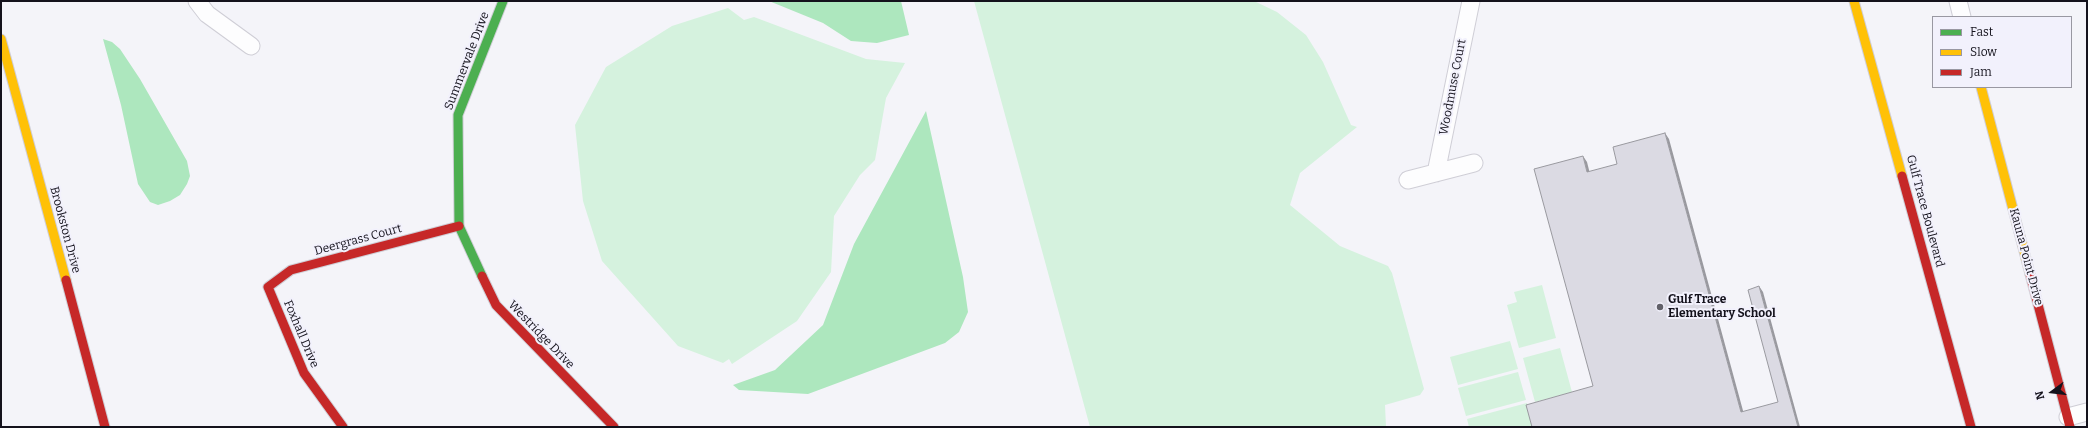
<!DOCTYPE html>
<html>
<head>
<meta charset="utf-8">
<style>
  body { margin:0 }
  #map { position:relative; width:2088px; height:428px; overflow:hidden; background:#f4f4f9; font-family:Bitter,serif }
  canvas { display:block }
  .frame { position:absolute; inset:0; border:2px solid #14121c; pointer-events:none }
  .legend { position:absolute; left:1932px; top:16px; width:140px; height:72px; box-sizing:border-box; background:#f2f1fc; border:1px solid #9998a2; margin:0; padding:5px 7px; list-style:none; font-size:12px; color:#14121c }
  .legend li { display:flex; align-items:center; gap:8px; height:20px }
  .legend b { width:20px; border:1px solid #9998a2 }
  .north { position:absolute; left:2032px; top:372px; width:40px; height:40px; -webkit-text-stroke:3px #f2f1fc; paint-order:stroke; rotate:255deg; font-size:11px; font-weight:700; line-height:16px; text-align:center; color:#14121c }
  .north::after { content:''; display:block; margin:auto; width:14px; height:18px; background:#14121c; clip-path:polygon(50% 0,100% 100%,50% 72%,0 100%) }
</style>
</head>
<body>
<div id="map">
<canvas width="2088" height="428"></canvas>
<div class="frame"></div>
<ul class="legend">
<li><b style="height:5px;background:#4caf50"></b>Fast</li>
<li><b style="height:5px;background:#ffc107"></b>Slow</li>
<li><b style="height:5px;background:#c62828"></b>Jam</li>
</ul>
<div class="north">N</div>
</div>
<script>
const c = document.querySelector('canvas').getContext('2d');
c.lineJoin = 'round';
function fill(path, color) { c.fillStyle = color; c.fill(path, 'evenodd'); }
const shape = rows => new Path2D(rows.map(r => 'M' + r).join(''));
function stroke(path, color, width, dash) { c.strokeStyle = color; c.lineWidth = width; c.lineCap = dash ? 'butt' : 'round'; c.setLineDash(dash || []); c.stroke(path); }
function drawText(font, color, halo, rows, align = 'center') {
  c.font = font + ' Bitter,serif'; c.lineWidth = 4; c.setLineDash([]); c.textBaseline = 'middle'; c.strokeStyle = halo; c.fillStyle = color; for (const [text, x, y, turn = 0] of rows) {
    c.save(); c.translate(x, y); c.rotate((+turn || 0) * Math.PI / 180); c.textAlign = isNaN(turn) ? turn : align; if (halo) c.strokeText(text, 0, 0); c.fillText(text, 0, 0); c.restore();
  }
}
fill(shape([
  [974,1,1254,1,1277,12,1306,35,1323,62,1351,125,1357,127,1300,173,1290,205,1340,246,1388,266,1392,273,1424,389,1420,395,1385,405,1386,427,1090,427],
  [728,8,744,20,754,17,866,59,905,63,886,98,875,160,860,175,834,216,831,272,797,321,732,364,729,359,723,363,678,346,602,261,583,201,575,125,606,67,672,26],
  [1542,285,1556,338,1519,348,1507,305,1517,302,1514,292],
  [1510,341,1518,369,1458,385,1450,357],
  [1560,348,1572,392,1535,402,1523,358],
  [1518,372,1526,400,1466,416,1458,388],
  [1527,403,1533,427,1469,427,1467,419]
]), '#d5f2de');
fill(shape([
  [769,1,901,1,909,35,877,43,851,41,823,23],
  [103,39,112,42,120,49,140,79,187,161,190,176,187,184,180,195,170,201,158,205,150,202,138,184,121,105],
  [926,111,963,277,968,312,959,332,945,343,808,394,739,390,733,385,775,370,823,325,854,244]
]), '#ade7be');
const street = shape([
  [197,1,207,14,251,46],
  [1958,1,1962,17],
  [1436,173,1471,1],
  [1408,180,1474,163],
  [2068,417,2087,412]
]);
const fast = shape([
  [482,276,459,226,458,115,503,1]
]);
const slow = shape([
  [1854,1,1902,176],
  [1,39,66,280],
  [1981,87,2030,274]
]);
const jam = shape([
  [1902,176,1971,427],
  [2030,274,2070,427],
  [482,276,496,305,614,427],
  [66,280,105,427],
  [343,427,304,373,268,287,291,270,459,226]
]);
stroke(street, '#cfced6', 19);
stroke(fast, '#cfced6', 11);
stroke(slow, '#cfced6', 11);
stroke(jam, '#cfced6', 11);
stroke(street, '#fdfdfe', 17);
stroke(fast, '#4caf50', 9);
stroke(slow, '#ffc107', 9);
stroke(jam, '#c62828', 9);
fill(shape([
  [1665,133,1669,139,1745,418,1741,412],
  [1583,156,1587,162,1591,178,1587,172],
  [1759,286,1763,292,1800,427,1798,427]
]), '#99999f');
const building = shape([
  [1665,133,1741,412,1778,402,1748,290,1759,286,1798,427,1532,427,1526,405,1593,386,1534,169,1583,156,1587,172,1617,164,1613,147,1665,133]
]);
fill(building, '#dbdae3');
stroke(building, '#99999f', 1);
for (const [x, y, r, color] of [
  [1660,307,4,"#626169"]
]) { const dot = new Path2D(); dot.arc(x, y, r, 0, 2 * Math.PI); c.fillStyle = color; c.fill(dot); stroke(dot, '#f2f1fc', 1.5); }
drawText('12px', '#14121c', '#f2f1fc', [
  ["Summervale Drive",467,61,-69],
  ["Woodmuse Court",1453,87,-79],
  ["Gulf Trace Boulevard",1925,211,75],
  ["Brookston Drive",65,230,75],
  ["Deergrass Court",358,240,-15],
  ["Kauna Point Drive",2026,257,75],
  ["Foxhall Drive",301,334,67],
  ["Westridge Drive",541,335,46]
]);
drawText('bold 12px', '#14121c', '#f2f1fc', [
  ["Gulf Trace",1668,300],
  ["Elementary School",1668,314]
], 'left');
</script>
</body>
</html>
